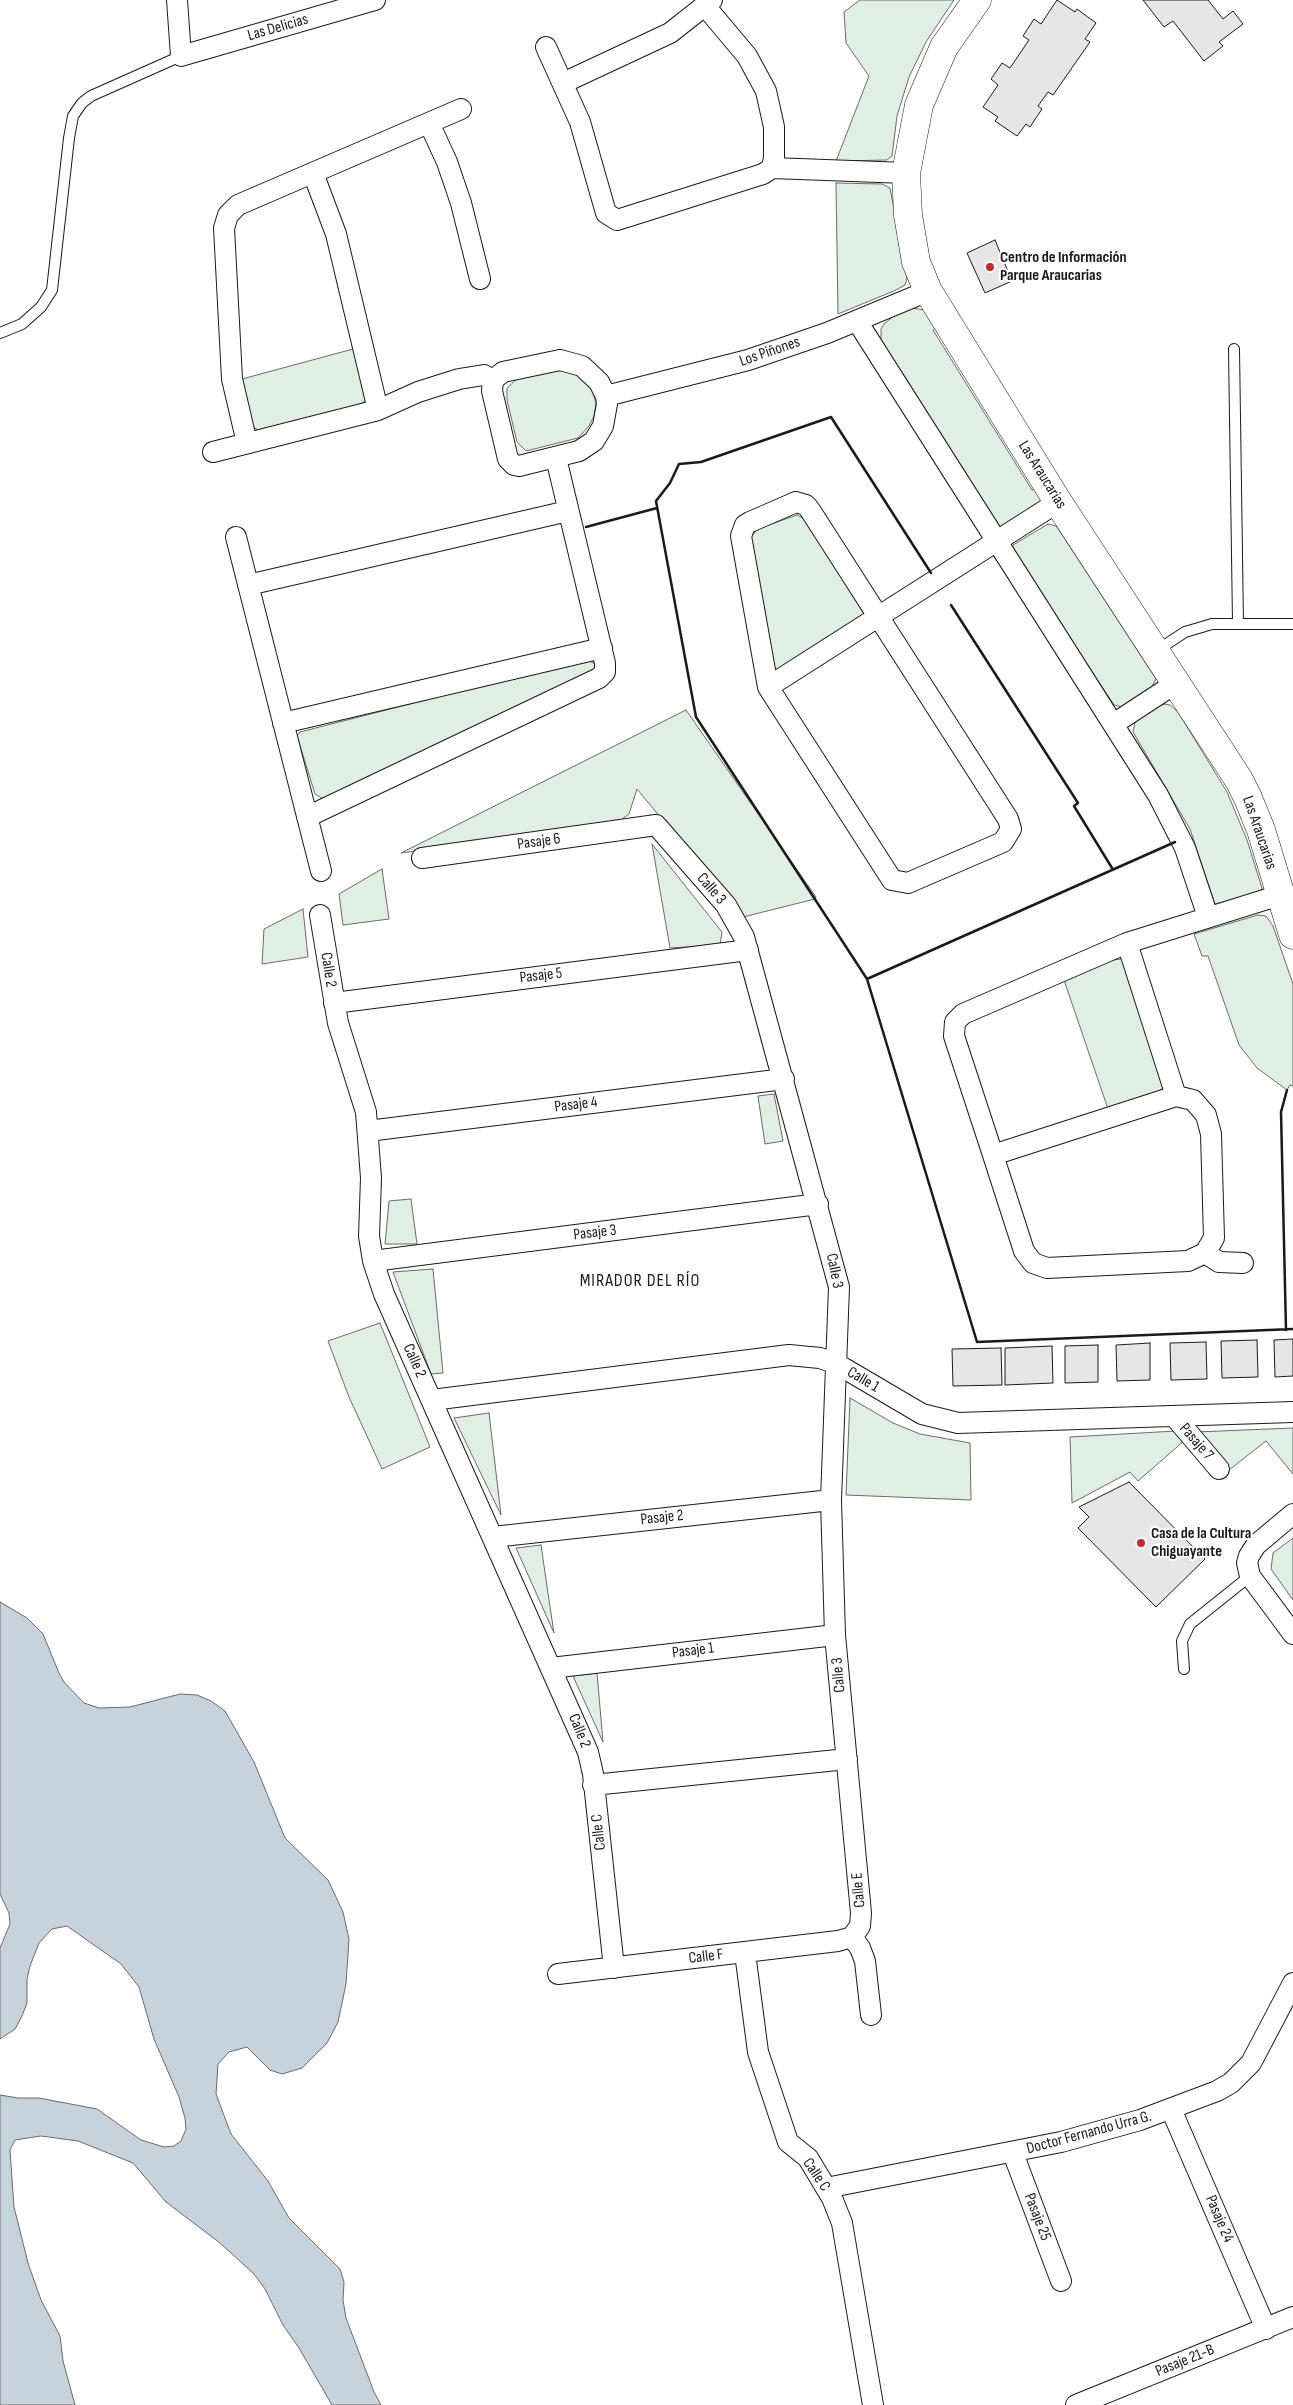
<!DOCTYPE html>
<html>
<head>
<meta charset="utf-8">
<style>
  body { margin:0 }
  canvas { display:block; background:#fff }
</style>
</head>
<body>
<canvas width="1293" height="2405"></canvas>
<script>
const c = document.querySelector('canvas').getContext('2d');
c.lineJoin = 'round';
function fill(path, color) { c.fillStyle = color; c.fill(path, 'evenodd'); }
const shape = rows => new Path2D(rows.map(r => 'M' + r).join(''));
function stroke(path, color, width, dash) { c.strokeStyle = color; c.lineWidth = width; c.lineCap = dash ? 'butt' : 'round'; c.setLineDash(dash || []); c.stroke(path); }
function drawText(font, color, halo, rows, align = 'center') {
  c.font = font + ' "Sofia Sans Condensed",sans-serif'; c.lineWidth = 4; c.setLineDash([]); c.textBaseline = 'middle'; c.strokeStyle = halo; c.fillStyle = color; for (const [text, x, y, turn = 0] of rows) {
    c.save(); c.translate(x, y); c.rotate((+turn || 0) * Math.PI / 180); c.textAlign = isNaN(turn) ? turn : align; if (halo) c.strokeText(text, 0, 0); c.fillText(text, 0, 0); c.restore();
  }
}
const green = shape([
  [860,0,954,0,926,42,909,77,897,116,892,156,887,160,836,161,869,76,846,43,844,12,860,0],
  [836,183,882,184,890,188,907,279,905,285,896,290,838,314,836,183],
  [912,308,924,310,940,325,933,330,1032,490,1037,487,1041,499,1040,502,1004,526,999,527,881,340,881,329,884,324,895,315,912,308],
  [353,349,367,399,360,405,258,430,252,426,242,379,353,349],
  [560,369,579,375,591,386,596,403,594,416,589,426,578,438,526,451,517,442,507,400,507,388,517,379,560,369],
  [797,515,807,520,864,614,772,676,750,539,757,529,797,515],
  [1048,524,1056,526,1059,530,1156,679,1150,690,1122,707,1114,705,1012,550,1013,545,1048,524],
  [586,659,595,664,595,669,590,674,323,799,315,794,297,736,300,732,586,659],
  [1165,704,1170,705,1178,712,1227,792,1247,840,1262,888,1261,892,1215,904,1190,829,1133,732,1135,722,1155,707,1165,704],
  [686,710,816,897,815,899,743,917,637,789,629,814,614,825,401,853,686,710],
  [652,844,722,932,720,945,670,948,652,844],
  [382,869,389,919,343,925,339,894,382,869],
  [303,909,308,957,262,964,264,929,303,909],
  [1258,915,1266,916,1273,926,1293,984,1293,1086,1290,1085,1287,1090,1257,1068,1239,1045,1208,956,1202,956,1194,934,1258,915],
  [1122,959,1164,1082,1161,1092,1108,1109,1064,980,1112,960,1122,959],
  [774,1094,783,1141,765,1144,758,1096,774,1094],
  [411,1199,417,1244,385,1244,389,1201,411,1199],
  [433,1269,443,1373,431,1374,393,1272,433,1269],
  [380,1323,430,1447,382,1469,349,1397,328,1341,380,1323],
  [850,1398,893,1423,920,1434,970,1443,971,1500,846,1495,850,1398],
  [489,1413,501,1515,454,1418,489,1413],
  [1293,1428,1293,1474,1266,1441,1229,1470,1196,1432,1293,1428],
  [1176,1431,1185,1440,1138,1481,1130,1472,1072,1503,1070,1437,1176,1431],
  [1293,1538,1293,1600,1271,1569,1273,1553,1293,1538],
  [541,1545,549,1600,554,1633,516,1548,541,1545],
  [597,1673,603,1742,573,1676,597,1673]
]);
fill(green, '#e0efe3');
stroke(green, '#6a6a6a', 1);
const water = shape([
  [0,1602,27,1618,43,1634,59,1673,64,1682,84,1703,99,1708,130,1707,180,1694,197,1695,211,1701,225,1711,254,1762,285,1838,328,1880,343,1912,349,1939,346,1984,338,2022,327,2043,302,2068,282,2074,270,2070,247,2047,229,2052,218,2064,216,2094,231,2134,268,2181,289,2218,340,2269,344,2282,343,2300,346,2318,374,2392,381,2405,332,2405,299,2348,283,2325,265,2289,254,2274,220,2243,166,2202,133,2163,78,2141,41,2136,15,2140,10,2150,14,2207,28,2263,41,2300,60,2336,63,2361,75,2405,0,2405,0,2095,18,2098,39,2098,97,2109,141,2140,164,2147,174,2146,181,2141,186,2129,185,2118,179,2097,154,2039,139,1987,121,1964,67,1926,52,1929,39,1943,30,1966,27,1979,27,2003,22,2016,15,2029,0,2039,0,1948,10,1924,9,1913,0,1894,0,1602]
]);
fill(water, '#c6d2dc');
stroke(water, '#6a6a6a', 1);
const building = shape([
  [1057,0,1075,12,1077,9,1096,23,1085,39,1090,42,1053,95,1048,92,1038,106,1042,109,1030,127,1026,124,1017,136,995,121,998,117,983,107,998,85,991,79,1002,63,1010,68,1029,40,1023,36,1034,19,1041,24,1057,0],
  [1143,0,1208,0,1223,19,1233,11,1243,24,1219,42,1223,46,1204,61,1173,21,1164,27,1143,0],
  [995,240,1012,281,985,293,967,253,995,240],
  [1293,1339,1293,1376,1275,1377,1274,1340,1293,1339],
  [1257,1340,1258,1377,1222,1378,1221,1341,1257,1340],
  [1206,1342,1207,1379,1171,1380,1170,1343,1206,1342],
  [1150,1343,1150,1380,1117,1381,1116,1345,1150,1343],
  [1098,1345,1098,1382,1065,1383,1065,1346,1098,1345],
  [1052,1346,1053,1383,1005,1385,1005,1348,1052,1346],
  [1001,1348,1002,1385,953,1386,952,1349,1001,1348],
  [1129,1482,1205,1559,1156,1607,1078,1528,1089,1517,1079,1507,1129,1482]
]);
fill(building, '#e6e6e6');
stroke(building, '#1a1a1a', 1);
const lane = shape([
  [0,333,22,324,41,307,52,290,69,138,73,116,82,103,91,96,181,56],
  [1234,349,1238,623],
  [1156,651,1185,632,1212,624,1293,624],
  [1184,1669,1182,1641,1190,1624,1250,1576]
]);
const street = shape([
  [177,0,181,56,375,0],
  [705,6,747,56,766,91,774,127,774,158,772,168],
  [546,47,580,122,606,213,617,220,763,174,772,168,906,173],
  [563,83,670,33,712,0],
  [429,123,447,162,461,203,480,279],
  [313,173,336,234,378,410],
  [857,321,1158,795,1185,848,1208,917],
  [560,360,582,366,599,382,606,396,607,404,603,426,594,441,579,451,519,466,514,465,508,459,492,391,493,380,503,372,560,360],
  [606,396,748,360,827,333,928,291],
  [247,443,232,379,224,228,228,215,238,205,461,109],
  [213,452,378,410,418,392,459,379,484,375,493,380],
  [796,502,806,505,810,510,1008,819,1011,829,1003,842,908,883,892,880,768,687,741,536,745,525,750,522,796,502],
  [236,537,321,871],
  [248,585,568,511],
  [768,687,1058,502],
  [283,723,602,648],
  [1115,723,1176,683],
  [307,817,599,678,605,672,605,663,556,458],
  [422,858,656,825,726,905,744,937,839,1287,831,1500,835,1635,861,1913,860,1926,852,1937,838,1941,558,1974],
  [320,915,338,1023,366,1112,371,1178,369,1236,373,1261,384,1294,588,1752,593,1774,614,1968],
  [1127,943,1176,1096],
  [334,1003,748,950],
  [368,1131,784,1079],
  [993,1155,1176,1096,1193,1100,1206,1115,1211,1134,1214,1238,1205,1253,1188,1261,1047,1268,1033,1263,1024,1251,993,1155,954,1036,955,1022,963,1014,1127,943,1280,895],
  [1205,1253,1219,1262,1243,1263],
  [373,1261,818,1204],
  [432,1400,789,1355,820,1358,837,1364,922,1414,958,1423,1293,1412],
  [1174,1416,1219,1469],
  [1293,1514,1256,1545,1249,1556,1247,1563,1250,1576,1293,1634],
  [493,1537,831,1500],
  [551,1668,835,1635],
  [593,1785,847,1759],
  [852,1937,860,1948,865,1961,871,2015],
  [745,1953,758,2052,788,2142,808,2158,832,2198,842,2223,873,2405],
  [1171,2109,1266,2329],
  [1013,2153,1061,2281],
  [826,2188,1061,2142,1140,2120,1217,2091,1231,2083,1251,2063,1293,1983],
  [1076,2405,1293,2317]
]);
const secondary = shape([
  [977,0,944,47,919,105,906,173,908,215,916,262,928,291,1058,502,1239,780,1248,798,1261,830,1293,935]
]);
stroke(lane, '#1a1a1a', 12);
stroke(street, '#1a1a1a', 22);
stroke(secondary, '#1a1a1a', 29);
stroke(lane, '#fff', 10);
stroke(street, '#fff', 20);
stroke(secondary, '#fff', 28);
stroke(shape([
  [586,527,657,508],
  [931,573,831,417,701,462,679,464,670,483,656,501,696,717,867,979,977,1342,1293,1329],
  [951,605,1078,803,1074,806,1112,868],
  [867,979,1175,842],
  [1286,1330,1281,1112,1287,1090]
]), '#1a1a1a', 2.5);
for (const [x, y, r, color] of [
  [990,267,5,"#c62828"],
  [1141,1543,5,"#c62828"]
]) { const dot = new Path2D(); dot.arc(x, y, r, 0, 2 * Math.PI); c.fillStyle = color; c.fill(dot); stroke(dot, '#fff', 2); }
drawText('16px', '#1a1a1a', '#fff', [
  ["Las Delicias",278,28,-16],
  ["Los Piñones",770,352,-19],
  ["Las Araucarias",1042,475,58],
  ["Las Araucarias",1259,833,71],
  ["Pasaje 6",539,842,-8],
  ["Calle 3",711,889,49],
  ["Calle 2",328,970,81],
  ["Pasaje 5",541,976,-7],
  ["Pasaje 4",576,1105,-7],
  ["Pasaje 3",595,1233,-7],
  ["Calle 3",834,1271,79],
  ["Calle 2",414,1361,66],
  ["Calle 1",863,1380,31],
  ["Pasaje 7",1196,1442,49],
  ["Pasaje 2",662,1518,-6],
  ["Pasaje 1",693,1651,-7],
  ["Calle 3",839,1675,-95],
  ["Calle 2",579,1731,68],
  ["Calle C",599,1832,-96],
  ["Calle E",859,1890,-95],
  ["Calle F",706,1957,-7],
  ["Doctor Fernando Urra G.",1089,2133,-15],
  ["Calle C",816,2175,56],
  ["Pasaje 25",1037,2217,69],
  ["Pasaje 24",1219,2219,67],
  ["Pasaje 21-B",1185,2361,-22]
]);
drawText('bold 16px', '#1a1a1a', '#fff', [
  ["Centro de Información",1000,258],
  ["Parque Araucarias",1000,276],
  ["Casa de la Cultura",1151,1534],
  ["Chiguayante",1151,1552]
], 'left');
c.letterSpacing = '1px';
drawText('18px', '#1a1a1a', '#fff', [
  ["MIRADOR DEL RÍO",640,1281]
]);
c.letterSpacing = '0px';
</script>
</body>
</html>
